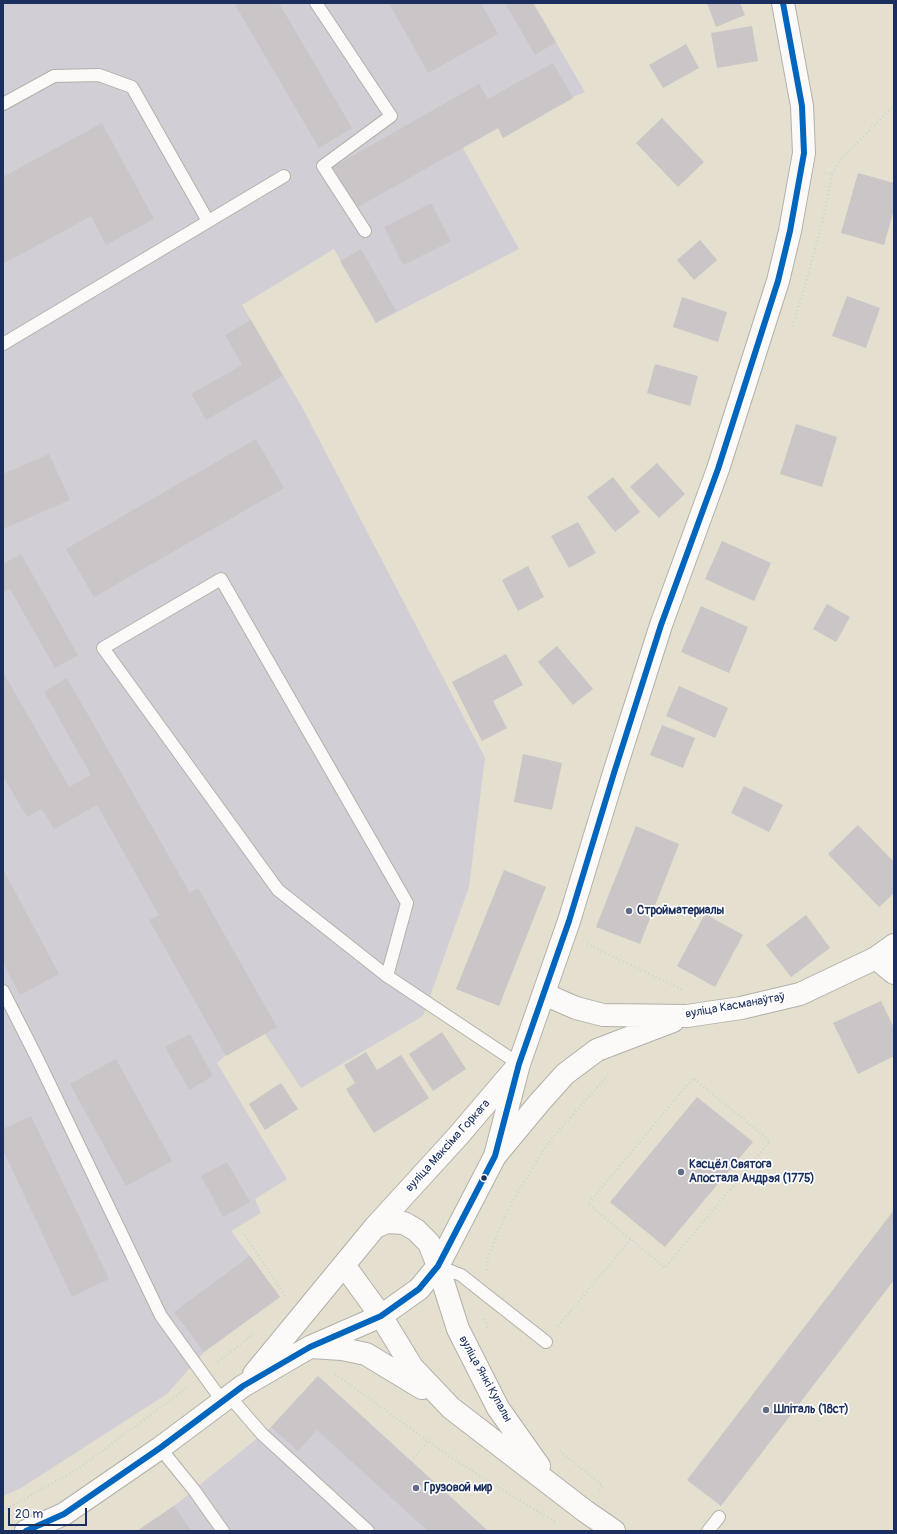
<!DOCTYPE html>
<html>
<head>
<meta charset="utf-8">
<style>
  body { margin:0 }
  #map { position:relative; width:897px; height:1534px; overflow:hidden; background:#e4dfce; font-family:Pangolin,sans-serif }
  canvas { display:block }
  .frame { position:absolute; inset:0; border:4px solid #1b2f5e; pointer-events:none }
  .scale { position:absolute; left:8px; top:1508px; width:79px; height:18px; box-sizing:border-box; border:2px solid #1b2f5e; border-top:0; padding-left:5px; font-size:12px; line-height:14px; white-space:nowrap; color:#1b2f5e; -webkit-text-stroke:3px #fff; paint-order:stroke }
</style>
</head>
<body>
<div id="map">
<canvas width="897" height="1534"></canvas>
<div class="frame"></div>
<div class="scale">20 m</div>
</div>
<script>
const c = document.querySelector('canvas').getContext('2d');
c.lineJoin = 'round';
function fill(path, color) { c.fillStyle = color; c.fill(path, 'evenodd'); }
const shape = rows => new Path2D(rows.map(r => 'M' + r).join(''));
function stroke(path, color, width, dash) { c.strokeStyle = color; c.lineWidth = width; c.lineCap = dash ? 'butt' : 'round'; c.setLineDash(dash || []); c.stroke(path); }
function drawText(font, color, halo, rows, align = 'center') {
  c.font = font + ' Pangolin,sans-serif'; c.lineWidth = 3.5; c.setLineDash([]); c.textBaseline = 'middle'; c.strokeStyle = halo; c.fillStyle = color; for (const [text, x, y, turn = 0] of rows) {
    c.save(); c.translate(x, y); c.rotate((+turn || 0) * Math.PI / 180); c.textAlign = isNaN(turn) ? turn : align; if (halo) c.strokeText(text, 0, 0); c.fillText(text, 0, 0); c.restore();
  }
}
fill(shape([
  [3,3,533,3,585,92,498,128,463,148,519,249,376,323,334,249,242,305,302,407,485,758,469,887,423,1016,301,1088,265,1034,226,1055,217,1063,287,1179,255,1199,261,1213,231,1231,280,1297,204,1352,167,1394,21,1488,3,1496],
  [318,1376,488,1531,137,1531,174,1506,271,1427]
]), '#d2ced5');
fill(shape([
  [234,3,279,3,352,128,319,148],
  [389,3,481,3,498,34,428,73],
  [505,3,533,3,556,42,535,55],
  [707,3,740,3,745,15,716,27],
  [752,26,758,61,717,68,711,33],
  [686,44,699,68,663,88,649,65],
  [553,63,573,98,503,138,498,128,356,208,333,167,479,84,488,99],
  [662,118,704,162,678,187,636,143],
  [102,123,154,219,106,245,91,216,3,264,3,177],
  [858,173,894,183,894,209,884,245,841,233],
  [431,203,451,241,403,265,384,227],
  [700,240,717,260,694,280,677,260],
  [361,249,396,311,376,323,340,261],
  [847,296,880,308,866,348,832,336],
  [682,297,727,312,718,342,673,327],
  [251,320,283,376,206,420,191,394,242,365,225,335],
  [655,364,698,376,690,406,647,393],
  [796,424,837,437,822,487,780,474],
  [256,439,284,488,94,597,66,549],
  [49,454,70,500,3,529,3,474],
  [657,463,685,494,659,518,630,487],
  [613,477,640,512,615,532,587,497],
  [578,522,596,553,569,568,551,536],
  [722,541,771,563,754,601,705,579],
  [21,554,78,655,55,668,10,589,3,593,3,564],
  [528,566,544,597,518,611,502,580],
  [827,604,850,617,836,642,813,629],
  [701,606,748,627,729,673,681,652],
  [557,646,593,689,573,705,538,662],
  [506,654,523,685,493,701,507,728,482,741,452,682],
  [3,672,69,787,91,775,44,692,67,678,190,893,198,888,277,1027,226,1056,149,920,159,915,97,805,54,829,42,809,27,817,3,776],
  [679,686,728,708,715,738,666,716],
  [662,725,695,738,683,768,650,755],
  [523,754,562,763,552,810,514,802],
  [744,786,783,805,769,832,731,813],
  [858,825,894,862,894,893,879,907,828,854],
  [636,826,679,844,640,944,596,927],
  [3,869,59,974,20,995,3,963],
  [504,870,546,887,499,1006,456,989],
  [705,914,743,935,715,987,677,966],
  [806,915,830,948,791,977,766,945],
  [881,1001,894,1028,894,1056,858,1074,833,1023],
  [442,1032,466,1069,433,1091,409,1054],
  [190,1034,213,1076,189,1090,165,1047],
  [366,1052,377,1070,401,1055,429,1098,374,1133,346,1089,355,1083,344,1065],
  [116,1059,172,1161,126,1186,70,1084],
  [281,1083,298,1109,265,1130,249,1104],
  [697,1097,753,1142,665,1247,610,1202],
  [31,1116,109,1279,72,1297,3,1150,3,1129],
  [227,1162,250,1202,223,1217,201,1176],
  [894,1210,894,1280,721,1506,687,1480],
  [250,1256,280,1297,204,1352,174,1312],
  [318,1376,411,1461,488,1531,428,1531,317,1430,298,1451,271,1427],
  [174,1506,191,1531,137,1531]
]), '#cac5c6');
const service = shape([
  [316,3,391,116,323,166,365,231],
  [3,104,54,76,99,75,132,87,208,221],
  [3,344,284,176],
  [387,976,407,903,221,579,103,648,278,890,387,976,519,1064],
  [3,991,38,1060,161,1316,223,1402],
  [438,1266,461,1275,546,1342],
  [230,1397,262,1434,368,1531],
  [160,1448,194,1490,223,1531],
  [708,1531,719,1517]
]);
const minor = shape([
  [876,958,894,973]
]);
const tertiary = shape([
  [544,994,576,1008,603,1015,687,1016,741,1008,800,994,876,958,894,945],
  [495,1156,539,1103,565,1074,597,1050,673,1021]
]);
const primary = shape([
  [438,1266,458,1329,498,1408,539,1466],
  [381,1316,412,1367,451,1408,585,1511,614,1531],
  [310,1347,342,1349,366,1354,422,1388]
]);
const trunk = shape([
  [375,1227,387,1222,404,1223,416,1230,429,1243,438,1266],
  [344,1265,381,1316],
  [254,1374,375,1227,458,1136,516,1068],
  [26,1531,64,1514,160,1448,243,1386,310,1347,381,1316,419,1289,438,1266,495,1156,519,1064,569,921,614,773,661,625,718,469,778,281,790,231,804,153,802,106,783,3]
]);
stroke(service, '#b2b1aa', 14);
stroke(minor, '#b2b1aa', 24);
stroke(tertiary, '#b2b1aa', 24);
stroke(primary, '#b2b1aa', 24);
stroke(trunk, '#b2b1aa', 24);
stroke(shape([
  [825,173,832,174,841,159,894,105],
  [792,326,803,294,825,211,832,174],
  [587,944,683,990],
  [245,1235,286,1297],
  [487,1270,488,1257,504,1219,513,1200,547,1144,609,1074],
  [485,1319,488,1329],
  [558,1326,631,1239,665,1268,770,1141,693,1078,588,1204,631,1239],
  [218,1362,253,1334],
  [335,1374,456,1461,557,1523],
  [560,1451,603,1486,599,1491],
  [411,1461,428,1441],
  [3,1511,78,1469,188,1387]
]), '#d3d2d1', 2.5, [1, 3]);
stroke(service, '#fbfaf8', 12);
stroke(minor, '#fbfaf8', 22);
stroke(tertiary, '#fbfaf8', 22);
stroke(primary, '#fbfaf8', 22);
stroke(trunk, '#fbfaf8', 22);
stroke(shape([
  [26,1531,64,1514,160,1448,243,1386,310,1347,381,1316,419,1289,438,1266,495,1156,519,1064,569,921,614,773,661,625,718,469,778,281,790,231,804,153,802,106,783,3]
]), '#0065bd', 6);
for (const [x, y, r, color] of [
  [629,911,4,"#616d85"],
  [681,1172,4,"#616d85"],
  [484,1178,3.5,"#1b2f5e"],
  [766,1410,4,"#616d85"],
  [416,1488,4,"#616d85"]
]) { const dot = new Path2D(); dot.arc(x, y, r, 0, 2 * Math.PI); c.fillStyle = color; c.fill(dot); stroke(dot, '#fff', 1.5); }
drawText('bold 12px', '#1b2f5e', '#fff', [
  ["Стройматериалы",637,911],
  ["Касцёл Святога",689,1165],
  ["Апостала Андрэя (1775)",689,1179],
  ["Шпіталь (18ст)",774,1410],
  ["Грузовой мир",424,1488]
], 'left');
drawText('12px', '#1b2f5e', '#fff', [
  ["вуліца Касманаўтаў",735,1006,-10],
  ["вуліца Максіма Горкага",448,1146,-48],
  ["вуліца Янкі Купалы",485,1379,61]
]);
</script>
</body>
</html>
